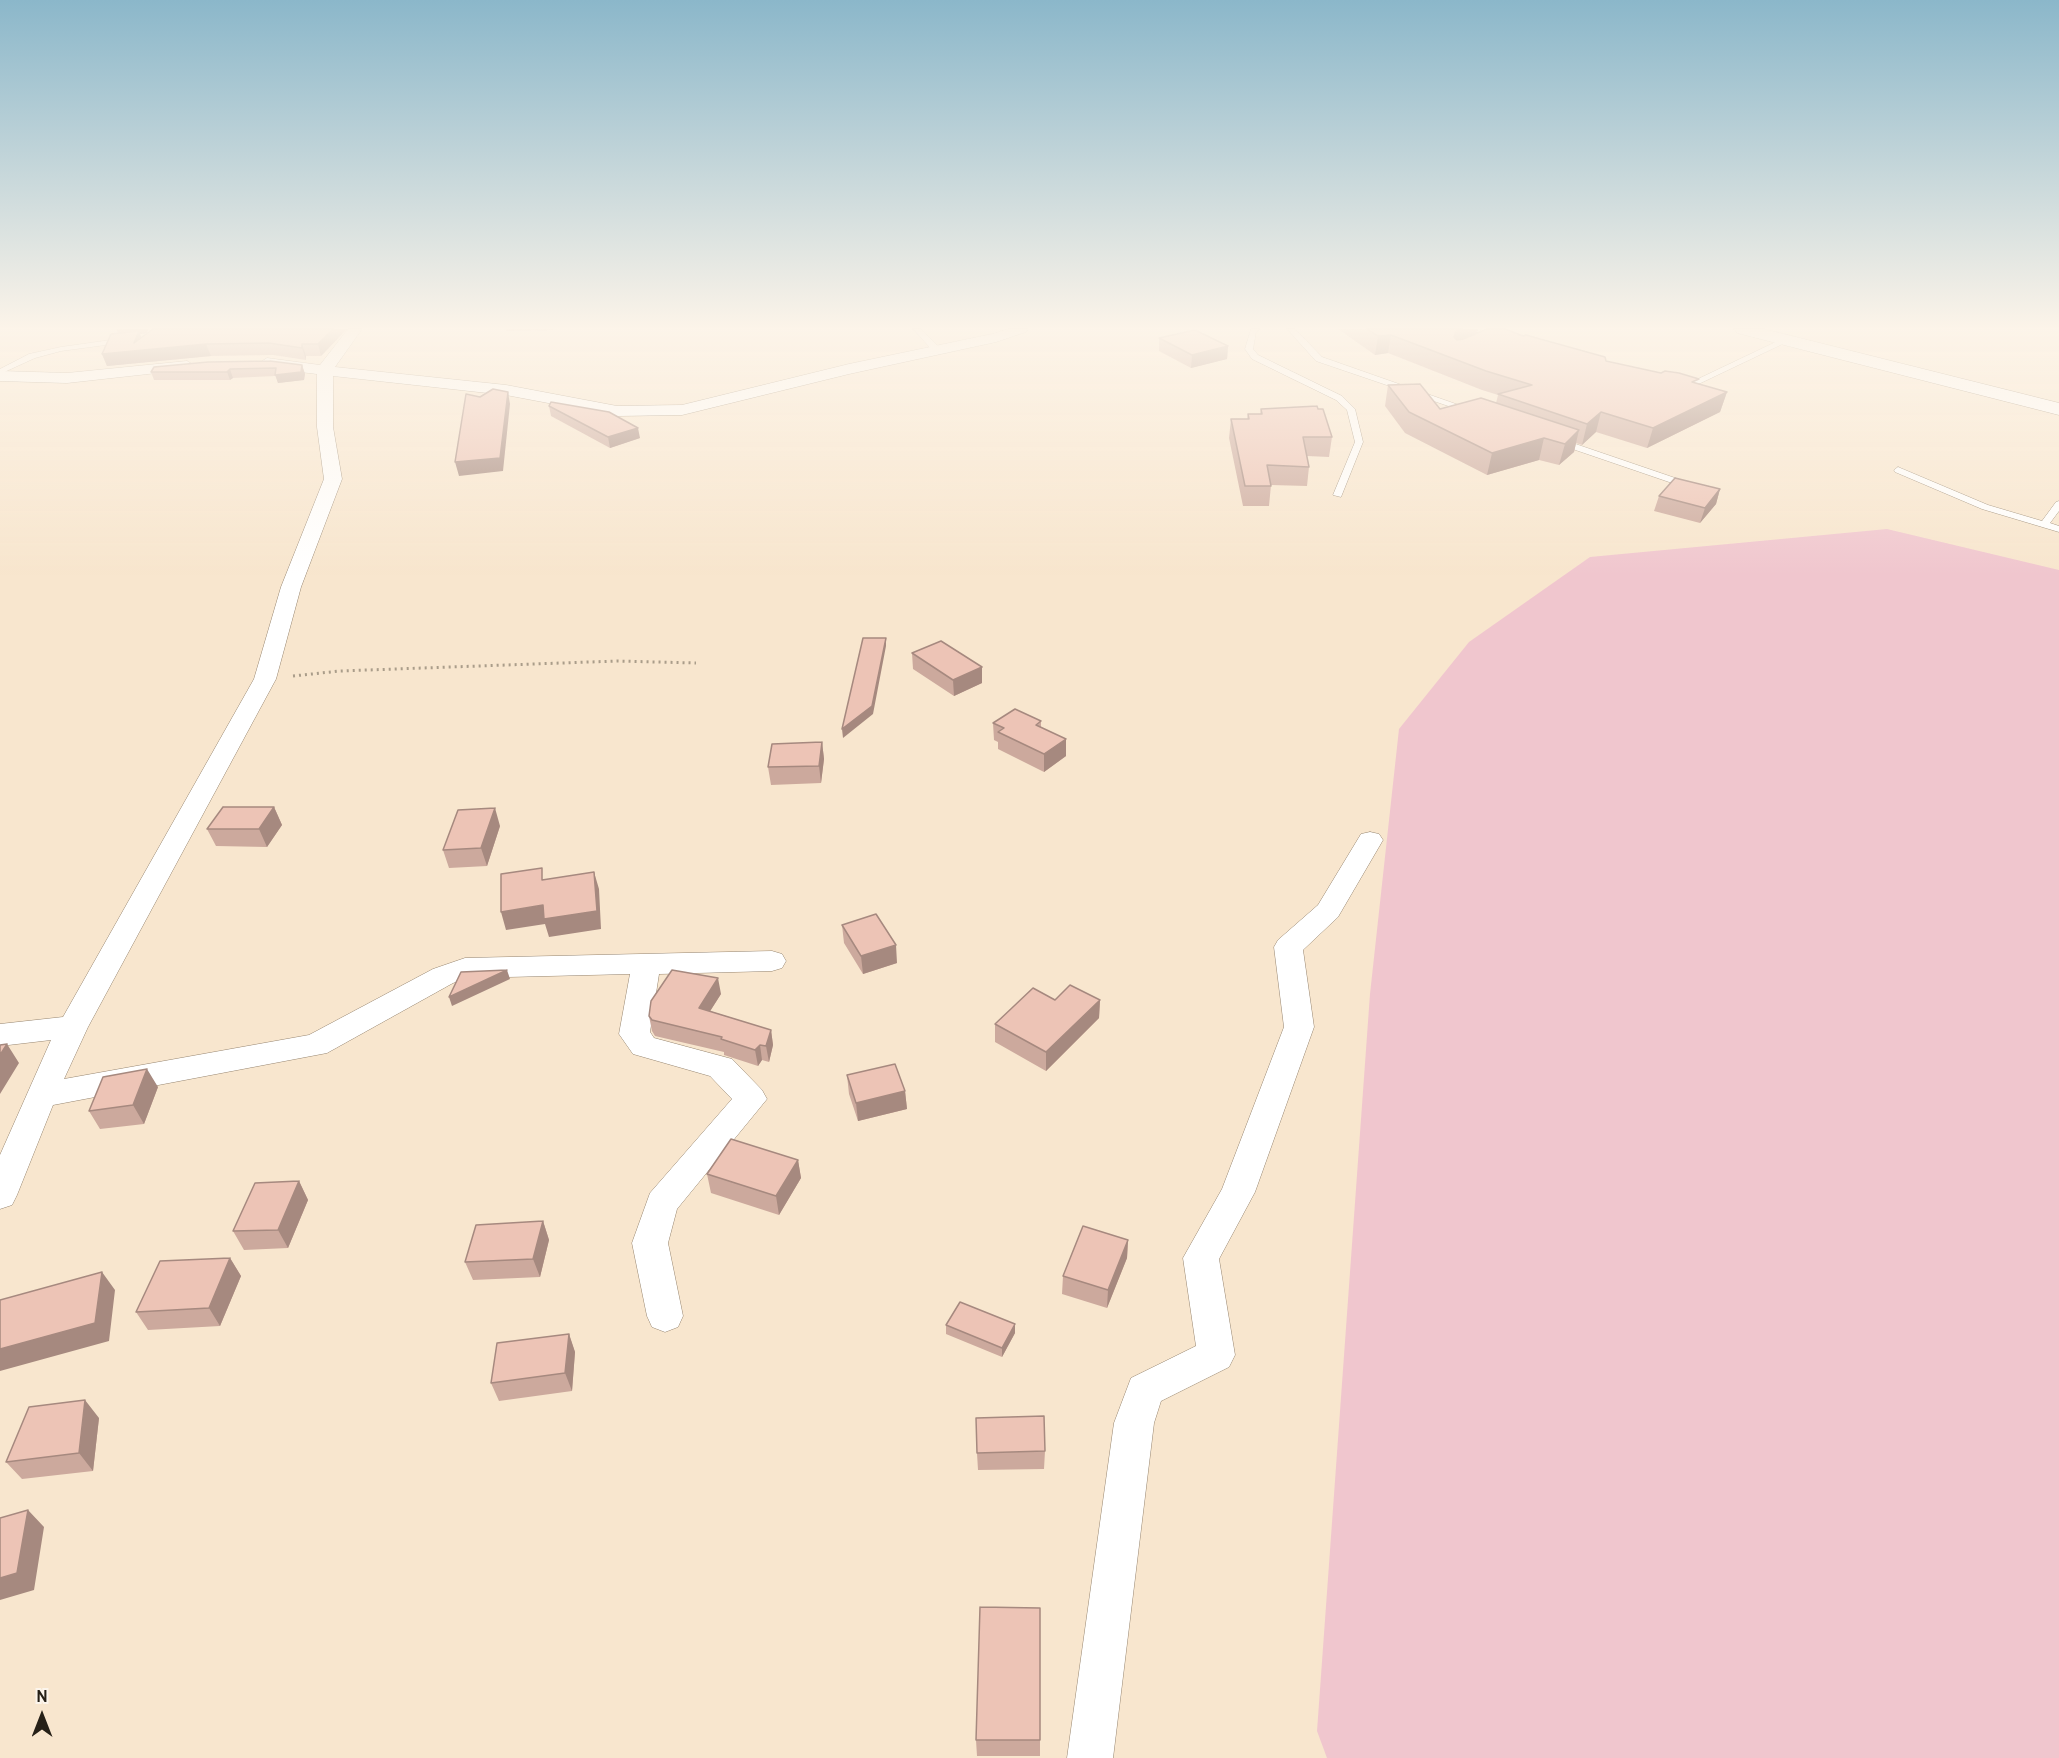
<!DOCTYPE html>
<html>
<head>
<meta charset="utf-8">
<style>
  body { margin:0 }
  #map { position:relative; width:2059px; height:1758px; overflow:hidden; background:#f8e6ce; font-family:Overpass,sans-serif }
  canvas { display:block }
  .north { position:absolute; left:12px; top:1686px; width:60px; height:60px; -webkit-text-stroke:4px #fcf5ec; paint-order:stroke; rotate:0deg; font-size:16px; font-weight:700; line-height:24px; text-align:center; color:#262017 }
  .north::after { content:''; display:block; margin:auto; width:21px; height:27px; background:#262017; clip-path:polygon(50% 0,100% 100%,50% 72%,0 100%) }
</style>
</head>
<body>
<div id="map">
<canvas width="2059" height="1758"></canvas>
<div class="north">N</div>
</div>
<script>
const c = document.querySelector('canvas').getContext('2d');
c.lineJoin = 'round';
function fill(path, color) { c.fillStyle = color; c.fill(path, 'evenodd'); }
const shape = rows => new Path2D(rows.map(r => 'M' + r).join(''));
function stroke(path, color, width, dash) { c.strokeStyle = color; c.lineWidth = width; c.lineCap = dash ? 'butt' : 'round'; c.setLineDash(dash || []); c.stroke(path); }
fill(shape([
  [1887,529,2059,570,2059,1758,1327,1758,1317,1731,1370,994,1399,729,1469,642,1590,557]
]), '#f0c6ce');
const service = shape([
  [913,329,921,329,940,348,940,352,934,352,913,329],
  [1251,329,1260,329,1256,332,1253,349,1258,355,1342,396,1355,409,1363,442,1341,497,1333,495,1355,442,1347,410,1336,400,1252,359,1245,349,1251,329],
  [1287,329,1295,329,1322,357,1473,410,1466,412,1316,361,1287,329],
  [125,338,129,340,128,342,61,351,35,358,0,374,0,369,29,354,61,347,125,338],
  [1784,338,1791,340,1686,390,1679,388,1784,338],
  [1558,438,1681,480,1683,482,1675,484,1555,443,1554,441,1558,438],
  [1898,467,1988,505,2042,521,2056,502,2059,501,2059,511,2050,523,2059,526,2059,532,1982,509,1895,472,1894,470,1898,467]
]);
const minor = shape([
  [348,329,362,329,335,367,506,385,617,406,682,405,849,364,992,334,1008,329,1028,329,1026,332,996,342,849,374,682,415,617,416,506,395,333,376,333,427,342,479,301,587,276,679,88,1027,64,1079,309,1035,433,969,465,958,772,951,782,954,786,961,782,968,772,971,659,974,650,1032,654,1038,732,1059,762,1090,767,1099,677,1209,668,1243,683,1316,678,1327,665,1332,652,1327,647,1316,632,1243,650,1193,732,1099,710,1076,633,1054,619,1034,630,974,467,978,453,983,327,1053,53,1105,17,1195,12,1205,0,1209,0,1155,51,1040,0,1046,0,1024,63,1017,254,679,281,587,324,479,317,427,317,374,267,368,259,363,267,358,320,365,348,329],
  [187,361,195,366,193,369,67,383,0,381,0,371,67,373,187,361],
  [1370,832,1379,834,1383,840,1338,917,1303,950,1314,1027,1255,1192,1219,1259,1235,1355,1229,1367,1161,1401,1154,1423,1113,1758,1067,1758,1114,1423,1131,1378,1196,1346,1183,1258,1222,1189,1284,1027,1274,947,1278,940,1318,905,1361,834,1370,832]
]);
const primary = shape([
  [1734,329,1764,329,2059,403,2059,415,1737,333,1734,329]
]);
stroke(service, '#968570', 1);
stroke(minor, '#968570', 1);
stroke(primary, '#968570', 1);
stroke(shape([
  [293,676,340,671,617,661,696,663]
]), '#aa9d8a', 3, [2, 4]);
fill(service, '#fff');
fill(minor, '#fff');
fill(primary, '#fff');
fill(shape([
  [117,329,148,329,147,333,140,334,141,337,347,329,321,356,306,356,306,360,273,355,211,356,107,366,102,354,118,333],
  [506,329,553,329,553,330,506,331],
  [1338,329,1478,329,1477,333,1523,336,1606,361,1697,384,1727,392,1720,412,1647,448,1596,432,1582,445,1576,443,1574,452,1559,465,1539,460,1487,475,1405,433,1385,406,1388,385,1440,409,1496,403,1498,395,1482,390,1388,353,1375,355],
  [1159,338,1228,346,1227,359,1191,368,1159,351],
  [302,365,305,374,304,380,278,383,276,376,233,378,230,380,154,380,151,372],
  [549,406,640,438,610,448,551,416],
  [1261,409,1332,437,1329,457,1307,456,1309,467,1307,486,1271,485,1269,506,1243,506,1229,438,1231,419,1247,419,1248,414,1260,414],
  [1720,489,1716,504,1700,523,1654,511,1659,496],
  [912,653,982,667,982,683,954,696,913,669],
  [1041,721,1041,727,1066,756,1044,772,998,749,998,742,994,740,993,723],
  [822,742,824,759,821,783,771,785,768,767],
  [274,807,282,825,267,847,216,846,207,829],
  [500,826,487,866,449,868,443,850],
  [842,925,897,963,863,974,844,943],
  [721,994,710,1011,771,1030,773,1045,769,1062,762,1060,758,1066,724,1055,724,1052,655,1036,652,1031,649,1016],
  [1055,1000,1100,1000,1099,1018,1046,1071,995,1042,995,1024],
  [847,1075,905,1091,907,1109,858,1121,849,1094],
  [158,1087,144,1124,100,1129,89,1111],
  [798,1160,801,1178,779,1215,711,1193,707,1174],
  [299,1181,308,1200,288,1248,244,1250,233,1231],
  [543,1221,549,1240,540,1277,473,1280,465,1262],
  [1128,1240,1127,1258,1107,1308,1062,1294,1063,1276],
  [230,1258,241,1276,220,1326,148,1330,136,1312],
  [1015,1324,1015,1333,1002,1357,946,1334,946,1325],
  [569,1334,575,1352,572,1391,499,1401,491,1383],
  [99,1418,93,1471,22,1479,6,1462],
  [1045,1451,1044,1469,978,1470,977,1453],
  [1040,1608,1040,1756,977,1756,976,1740]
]), '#cca99d');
fill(shape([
  [127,329,148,329,147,333,140,334,143,342,206,344,211,356,107,366,102,354,119,337,117,330],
  [333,329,347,329,321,356,318,344],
  [1462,329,1478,329,1475,341,1452,350,1456,331],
  [1391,335,1388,353,1375,355,1378,336],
  [302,344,306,356,306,360,302,348],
  [1228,346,1227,359,1191,368,1192,355],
  [302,365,305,374,304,380,278,383,275,375],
  [230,369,233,378,230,380,227,372],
  [508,392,510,404,503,471,459,476,455,462],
  [1727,392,1720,412,1647,448,1653,428],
  [1601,412,1596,432,1582,445,1587,424],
  [638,428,640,438,610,448,608,437],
  [1579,430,1574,452,1559,465,1565,444],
  [1544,438,1539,460,1487,475,1492,453],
  [1720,489,1716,504,1700,523,1705,508],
  [886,638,886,646,873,714,843,738,842,729],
  [982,667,982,683,954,696,953,680],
  [1066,739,1066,756,1044,772,1044,754],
  [822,742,824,759,821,783,819,766],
  [274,807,282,825,267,847,259,829],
  [495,808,500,826,487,866,481,848],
  [594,872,599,889,601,929,549,937,545,924,506,930,501,912,543,905],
  [896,945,897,963,863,974,861,956],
  [507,970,510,979,452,1006,449,997],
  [718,978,721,994,702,1024,699,1008],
  [1100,1000,1099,1018,1046,1071,1046,1052],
  [771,1030,773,1045,769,1062,766,1046],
  [7,1044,19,1063,0,1094,0,1055],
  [760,1045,762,1060,758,1066,755,1050],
  [147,1069,158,1087,144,1124,133,1105],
  [905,1091,907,1109,858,1121,856,1103],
  [798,1160,801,1178,779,1215,776,1196],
  [299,1181,308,1200,288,1248,278,1230],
  [543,1221,549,1240,540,1277,533,1259],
  [1128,1240,1127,1258,1107,1308,1108,1290],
  [230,1258,241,1276,220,1326,209,1308],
  [102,1272,115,1290,109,1341,0,1371,0,1349],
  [1015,1324,1015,1333,1002,1357,1002,1348],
  [569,1334,575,1352,572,1391,565,1373],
  [85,1400,99,1418,93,1471,79,1453],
  [28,1510,44,1527,34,1590,0,1600,0,1578]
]), '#a6897f');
const building = shape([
  [153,329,333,329,318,344,302,344,302,348,269,343,206,344,102,354,111,334,139,331,134,343,153,329],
  [1367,329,1462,329,1456,331,1454,337,1457,340,1463,339,1487,329,1505,329,1523,336,1526,335,1605,357,1606,361,1661,373,1665,371,1679,373,1699,379,1692,382,1727,392,1653,428,1601,412,1587,424,1498,394,1532,385,1486,371,1391,335,1378,336,1367,329],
  [1195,330,1228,346,1192,355,1159,338,1195,330],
  [270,361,302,365,301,372,275,375,276,368,230,369,227,372,151,372,154,367,208,362,270,361],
  [1420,384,1440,409,1481,398,1579,430,1565,444,1544,438,1492,453,1409,412,1388,385,1420,384],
  [493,389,508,392,500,458,455,462,466,394,480,397,493,389],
  [551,402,609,412,638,428,608,437,549,406,551,402],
  [1317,406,1318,409,1323,409,1332,437,1303,437,1309,467,1267,465,1271,486,1245,486,1231,419,1249,419,1248,414,1262,414,1261,409,1317,406],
  [1675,478,1720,489,1705,508,1659,496,1675,478],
  [863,638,886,638,872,706,842,729,863,638],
  [941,641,982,667,953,680,912,653,941,641],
  [1015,709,1041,721,1036,725,1066,739,1044,754,998,732,1004,728,993,723,1015,709],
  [822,742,819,766,768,767,772,744,822,742],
  [223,807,274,807,259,829,207,829,223,807],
  [495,808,481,848,443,850,458,810,495,808],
  [542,868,542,880,594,872,597,911,544,919,543,905,501,912,501,874,542,868],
  [876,914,896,945,861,956,842,925,876,914],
  [507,970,449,997,461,972,507,970],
  [672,970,718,978,699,1008,771,1030,766,1046,760,1045,755,1050,721,1039,722,1037,652,1020,649,1016,651,1001,672,970],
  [1070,985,1100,1000,1046,1052,995,1024,1033,988,1055,1000,1070,985],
  [7,1044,0,1055,0,1045,7,1044],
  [895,1064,905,1091,856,1103,847,1075,895,1064],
  [147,1069,133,1105,89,1111,103,1077,147,1069],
  [731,1139,798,1160,776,1196,707,1174,731,1139],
  [299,1181,278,1230,233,1231,255,1183,299,1181],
  [543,1221,533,1259,465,1262,476,1225,543,1221],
  [1083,1226,1128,1240,1108,1290,1063,1276,1083,1226],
  [230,1258,209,1308,136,1312,160,1261,230,1258],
  [102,1272,95,1323,0,1349,0,1300,102,1272],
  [960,1302,1015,1324,1002,1348,946,1325,960,1302],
  [569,1334,565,1373,491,1383,497,1343,569,1334],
  [85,1400,79,1453,6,1462,29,1407,85,1400],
  [1044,1416,1045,1451,977,1453,976,1418,1044,1416],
  [28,1510,17,1573,0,1578,0,1518,28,1510],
  [980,1607,1040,1608,1040,1740,976,1740,980,1607]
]);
fill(building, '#edc4b6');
stroke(building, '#a6897f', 1.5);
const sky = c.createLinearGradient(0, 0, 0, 575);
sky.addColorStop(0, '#8bb7ca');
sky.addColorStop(0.57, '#fcf4e9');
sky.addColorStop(1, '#fcf4e900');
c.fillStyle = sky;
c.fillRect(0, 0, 2059, 575);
</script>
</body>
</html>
